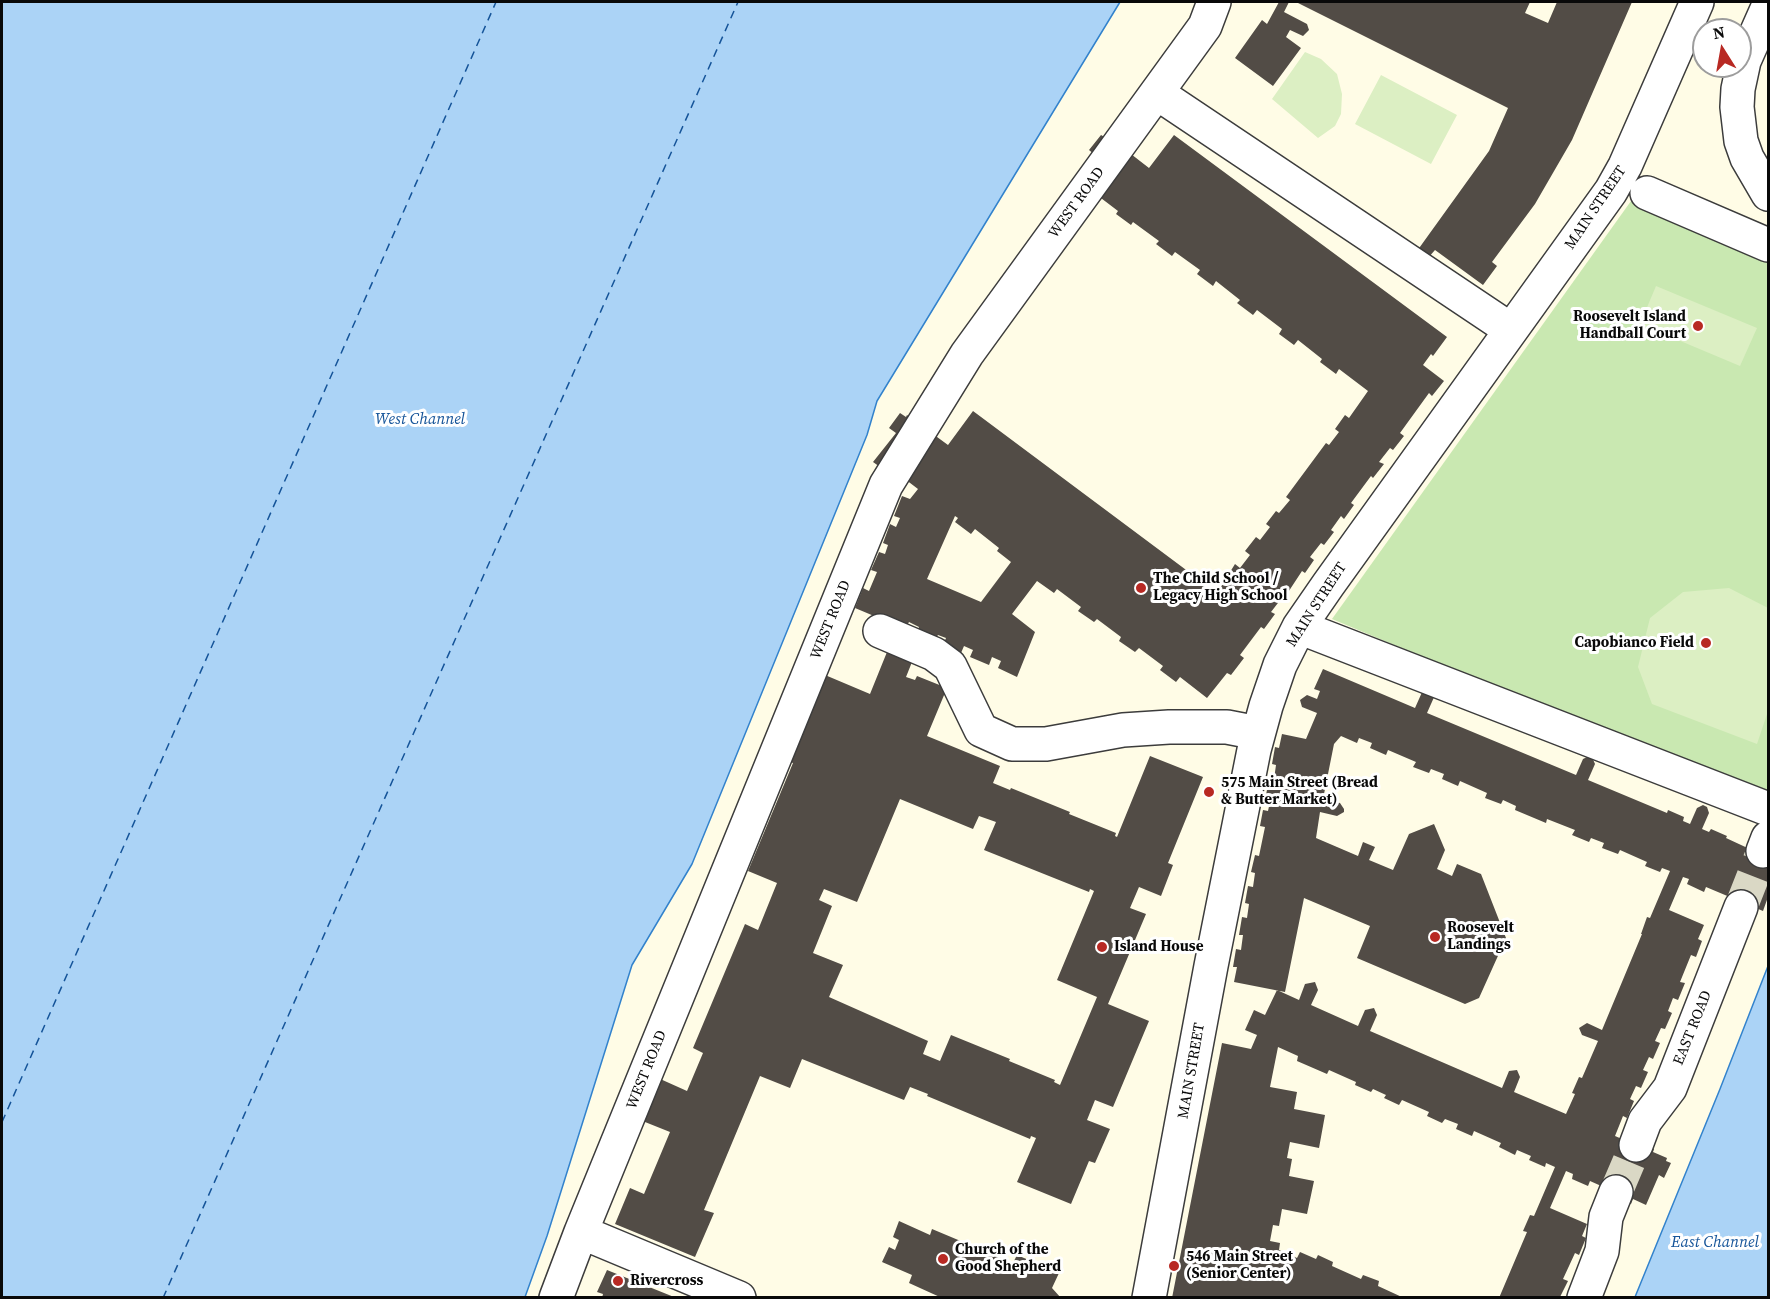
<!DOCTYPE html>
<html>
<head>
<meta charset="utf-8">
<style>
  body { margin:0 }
  #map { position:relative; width:1770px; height:1299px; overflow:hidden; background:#fffce6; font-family:"Source Serif 4",serif }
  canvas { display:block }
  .frame { position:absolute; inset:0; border:3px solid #090909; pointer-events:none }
  .north { position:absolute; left:1692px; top:18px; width:60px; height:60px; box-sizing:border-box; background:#fff; border:2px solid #9d9d9d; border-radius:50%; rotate:349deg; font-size:16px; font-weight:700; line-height:24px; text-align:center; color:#090909 }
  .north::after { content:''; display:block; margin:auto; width:21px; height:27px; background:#b82923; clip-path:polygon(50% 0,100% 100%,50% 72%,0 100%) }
</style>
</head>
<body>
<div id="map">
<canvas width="1770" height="1299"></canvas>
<div class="frame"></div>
<div class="north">N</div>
</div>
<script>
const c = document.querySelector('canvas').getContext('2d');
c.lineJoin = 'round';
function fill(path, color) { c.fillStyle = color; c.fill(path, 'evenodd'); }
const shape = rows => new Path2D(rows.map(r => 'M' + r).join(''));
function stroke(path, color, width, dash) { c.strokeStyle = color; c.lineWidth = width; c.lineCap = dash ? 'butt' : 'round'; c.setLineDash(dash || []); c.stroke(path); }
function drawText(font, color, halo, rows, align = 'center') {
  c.font = font + ' "Source Serif 4",serif'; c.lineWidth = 6; c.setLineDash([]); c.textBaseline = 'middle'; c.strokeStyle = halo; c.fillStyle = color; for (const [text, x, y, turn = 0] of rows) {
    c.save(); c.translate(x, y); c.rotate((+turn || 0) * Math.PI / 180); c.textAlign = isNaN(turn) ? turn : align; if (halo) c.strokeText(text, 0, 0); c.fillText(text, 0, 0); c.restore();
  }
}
fill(shape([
  [1631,201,1768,261,1768,801,1332,619]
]), '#c9e8b1');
fill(shape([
  [1305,52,1321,59,1337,74,1342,94,1341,114,1335,126,1318,138,1272,99],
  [1381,75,1457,115,1431,164,1355,124],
  [1656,286,1757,328,1740,366,1640,324],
  [1729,588,1768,608,1768,711,1757,744,1652,704,1638,667,1650,618,1683,592]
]), '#dcefc3');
const water = shape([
  [2,2,1120,2,877,401,867,435,692,864,632,965,547,1236,525,1297,2,1297,2,2],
  [1768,966,1768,1297,1635,1297,1720,1089,1768,966]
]);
fill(water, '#abd3f6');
stroke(water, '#3282cc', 1.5);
stroke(shape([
  [2,1122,496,2],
  [163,1298,738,2]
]), '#155499', 1.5, [8, 6]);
fill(shape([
  [1279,2,1289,2,1284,12,1307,24,1309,30,1303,36,1290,30,1286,37,1301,48,1273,86,1235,58,1262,20,1267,24],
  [1296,2,1530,2,1525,13,1548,23,1557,2,1632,2,1572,140,1535,204,1492,262,1497,266,1483,285,1435,250,1428,258,1417,251,1489,151,1508,108],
  [1101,135,1108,139,1109,137,1149,168,1174,135,1447,337,1433,356,1431,354,1423,365,1444,381,1432,396,1429,393,1400,433,1404,436,1393,450,1390,448,1379,462,1384,464,1373,478,1371,476,1351,503,1354,505,1344,519,1341,516,1331,530,1334,532,1324,545,1321,543,1310,557,1314,560,1305,573,1302,571,1283,600,1281,599,1271,612,1275,614,1264,629,1261,627,1240,655,1244,658,1231,675,1227,673,1207,698,1180,677,1176,682,1160,670,1163,666,1139,648,1135,652,1119,641,1121,637,1097,619,1094,622,1078,611,1081,607,1057,589,1054,593,1037,581,1012,614,1035,632,1017,677,998,668,1001,661,992,657,989,665,970,657,973,650,964,646,961,653,943,645,946,638,938,635,934,641,916,634,919,627,909,622,905,629,855,608,863,588,869,591,877,572,871,570,879,552,885,554,888,545,883,543,890,524,896,527,900,518,894,516,902,496,910,499,918,489,893,470,890,474,873,462,896,433,889,428,900,413,906,417,907,415,948,445,973,411,1217,593,1235,564,1240,568,1250,555,1245,551,1256,537,1260,540,1270,527,1266,524,1276,511,1279,513,1290,500,1286,497,1326,443,1329,445,1339,432,1335,429,1345,415,1349,418,1368,391,1339,369,1336,374,1320,362,1322,359,1298,340,1294,345,1279,334,1282,329,1257,310,1253,315,1237,303,1240,300,1216,281,1213,286,1197,274,1200,270,1175,252,1172,256,1156,244,1159,241,1133,222,1131,225,1116,214,1118,211,1093,192,1095,155,1089,150],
  [955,516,958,518,955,522,971,534,975,529,999,548,997,551,1011,562,981,602,927,579],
  [887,652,912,662,906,677,915,680,917,676,947,688,927,736,1000,766,993,783,1010,790,1011,788,1070,812,1069,814,1116,833,1115,836,1117,837,1150,756,1203,777,1168,863,1173,865,1161,896,1139,887,1130,908,1146,914,1108,1004,1149,1021,1113,1107,1095,1100,1087,1120,1110,1129,1095,1163,1089,1161,1071,1204,1017,1182,1036,1138,1031,1136,1030,1139,927,1096,928,1094,910,1087,904,1100,802,1059,790,1088,760,1076,704,1210,714,1213,695,1257,615,1224,630,1188,644,1194,670,1132,640,1120,658,1078,687,1091,703,1053,693,1048,745,924,758,930,777,883,748,871,793,763,784,760,825,675,870,694],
  [900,799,973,829,979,816,996,822,984,850,1089,892,1090,889,1094,891,1057,980,1097,997,1060,1085,1054,1082,1055,1080,1009,1061,1010,1059,951,1035,940,1061,923,1054,928,1041,829,997,843,965,813,953,832,906,819,900,824,889,857,902],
  [1323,669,1415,708,1423,690,1435,695,1427,713,1576,775,1583,759,1589,756,1592,757,1595,764,1588,780,1667,813,1668,810,1684,817,1683,821,1690,824,1697,808,1703,805,1707,807,1709,813,1702,829,1709,832,1711,829,1727,836,1726,838,1754,851,1768,853,1768,897,1763,911,1706,887,1704,892,1687,884,1689,879,1683,877,1669,910,1704,925,1698,939,1702,941,1696,957,1691,955,1680,982,1685,983,1678,1000,1673,998,1668,1011,1672,1013,1665,1029,1661,1028,1655,1041,1660,1043,1653,1059,1649,1057,1643,1070,1648,1072,1641,1088,1636,1086,1630,1099,1634,1101,1627,1118,1623,1116,1615,1136,1636,1145,1638,1142,1654,1149,1653,1152,1667,1158,1666,1161,1671,1163,1664,1178,1659,1175,1646,1205,1633,1199,1631,1204,1615,1197,1617,1193,1590,1181,1588,1186,1572,1179,1573,1174,1566,1171,1550,1208,1587,1224,1582,1236,1586,1238,1579,1255,1575,1253,1563,1279,1568,1281,1560,1297,1499,1298,1527,1232,1523,1231,1530,1215,1534,1216,1555,1167,1546,1163,1545,1167,1529,1160,1531,1156,1517,1150,1515,1155,1499,1147,1501,1143,1474,1131,1472,1136,1456,1129,1458,1124,1445,1119,1442,1123,1427,1116,1429,1112,1402,1100,1399,1105,1384,1098,1386,1095,1373,1089,1371,1092,1355,1085,1356,1082,1329,1070,1327,1074,1297,1061,1298,1056,1278,1047,1270,1087,1297,1092,1294,1109,1325,1115,1319,1148,1290,1142,1287,1158,1292,1159,1289,1176,1314,1181,1307,1214,1282,1209,1279,1226,1273,1225,1270,1241,1280,1243,1279,1250,1297,1258,1300,1252,1316,1259,1318,1255,1333,1262,1332,1266,1361,1279,1363,1275,1379,1281,1378,1286,1404,1298,1172,1298,1222,1043,1251,1049,1257,1035,1245,1030,1254,1010,1265,1015,1277,990,1299,1000,1305,984,1315,982,1318,990,1311,1005,1358,1026,1365,1010,1374,1008,1377,1015,1370,1031,1502,1088,1509,1071,1517,1070,1520,1077,1514,1092,1566,1114,1575,1094,1572,1093,1579,1077,1582,1078,1598,1041,1582,1035,1579,1028,1587,1023,1602,1030,1642,934,1641,934,1647,917,1650,918,1670,871,1662,868,1660,872,1645,866,1647,862,1620,850,1618,854,1602,848,1604,843,1591,838,1589,842,1572,835,1575,830,1547,819,1546,823,1515,810,1516,806,1503,800,1501,804,1485,798,1487,793,1460,781,1458,786,1442,779,1444,774,1431,769,1429,773,1413,767,1416,762,1388,750,1386,755,1370,748,1372,743,1359,738,1357,743,1341,736,1334,744,1323,799,1340,803,1344,809,1344,812,1337,816,1320,812,1316,838,1358,856,1363,842,1375,847,1369,860,1393,870,1409,834,1434,824,1445,850,1437,869,1452,876,1457,864,1481,874,1506,938,1479,998,1465,1004,1357,958,1370,926,1304,898,1285,992,1234,982,1237,967,1233,967,1236,949,1241,950,1243,935,1239,935,1242,917,1247,918,1249,904,1245,903,1248,886,1253,887,1255,873,1251,872,1255,855,1259,856,1265,827,1260,826,1263,810,1268,811,1271,797,1266,795,1269,779,1274,779,1276,765,1272,764,1275,747,1279,748,1282,734,1306,739,1317,713,1302,707,1300,700,1307,695,1317,699,1320,691,1314,689],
  [899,1221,930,1235,932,1229,1013,1263,1017,1255,1059,1273,1052,1288,1061,1298,942,1298,909,1283,912,1275,882,1262,889,1247,895,1250,899,1240,893,1237],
  [607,1270,674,1297,674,1298,602,1298,603,1294,597,1292]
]), '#524c46');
stroke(shape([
  [1741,907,1763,851],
  [1616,1192,1636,1145]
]), '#dad8c5', 33, [33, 16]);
const minor = shape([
  [1768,7,1744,61,1738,89,1737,107,1741,141,1747,158,1768,194],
  [1157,93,1511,330],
  [1647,193,1768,245],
  [1299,627,1768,809],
  [880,631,934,654,950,666,981,730,1012,744,1046,744,1123,730,1169,727,1227,727,1258,733],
  [1763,851,1768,838],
  [1636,1145,1645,1121,1670,1088,1741,907],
  [581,1232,739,1298],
  [556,1298,581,1232,886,485,967,354,1205,26,1214,2],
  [1149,1298,1211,966,1254,750,1266,706,1280,665,1299,627,1328,585,1611,191,1625,166,1697,2],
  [1584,1298,1602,1251,1606,1217,1616,1192]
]);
stroke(minor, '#3c3c3c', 36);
stroke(minor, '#fff', 33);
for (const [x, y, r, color] of [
  [1698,326,6,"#b82923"],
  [1141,588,6,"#b82923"],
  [1706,643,6,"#b82923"],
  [1209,792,6,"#b82923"],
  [1435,937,6,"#b82923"],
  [1102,947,6,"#b82923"],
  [943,1259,6,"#b82923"],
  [1174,1266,6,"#b82923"],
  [618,1281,6,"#b82923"]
]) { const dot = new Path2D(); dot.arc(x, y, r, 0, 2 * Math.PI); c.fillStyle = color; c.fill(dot); stroke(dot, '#fff', 2); }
drawText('15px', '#090909', '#fff', [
  ["WEST ROAD",1077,203,-54],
  ["MAIN STREET",1596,208,-56],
  ["MAIN STREET",1317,605,-57],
  ["WEST ROAD",831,620,-68],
  ["EAST ROAD",1693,1028,-68],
  ["WEST ROAD",647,1070,-68],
  ["MAIN STREET",1192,1071,-80]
]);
drawText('bold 15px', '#090909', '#fff', [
  ["Roosevelt Island",1686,317,"right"],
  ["Handball Court",1686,334,"right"],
  ["The Child School /",1153,579],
  ["Legacy High School",1153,596],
  ["Capobianco Field",1694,643,"right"],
  ["575 Main Street (Bread",1221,783],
  ["& Butter Market)",1221,800],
  ["Roosevelt",1447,928],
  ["Landings",1447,945],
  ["Island House",1114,947],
  ["Church of the",955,1250],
  ["Good Shepherd",955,1267],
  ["546 Main Street",1186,1257],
  ["(Senior Center)",1186,1274],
  ["Rivercross",630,1281]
], 'left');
drawText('italic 16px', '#155499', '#fff', [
  ["West Channel",420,420],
  ["East Channel",1715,1243]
]);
</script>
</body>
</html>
